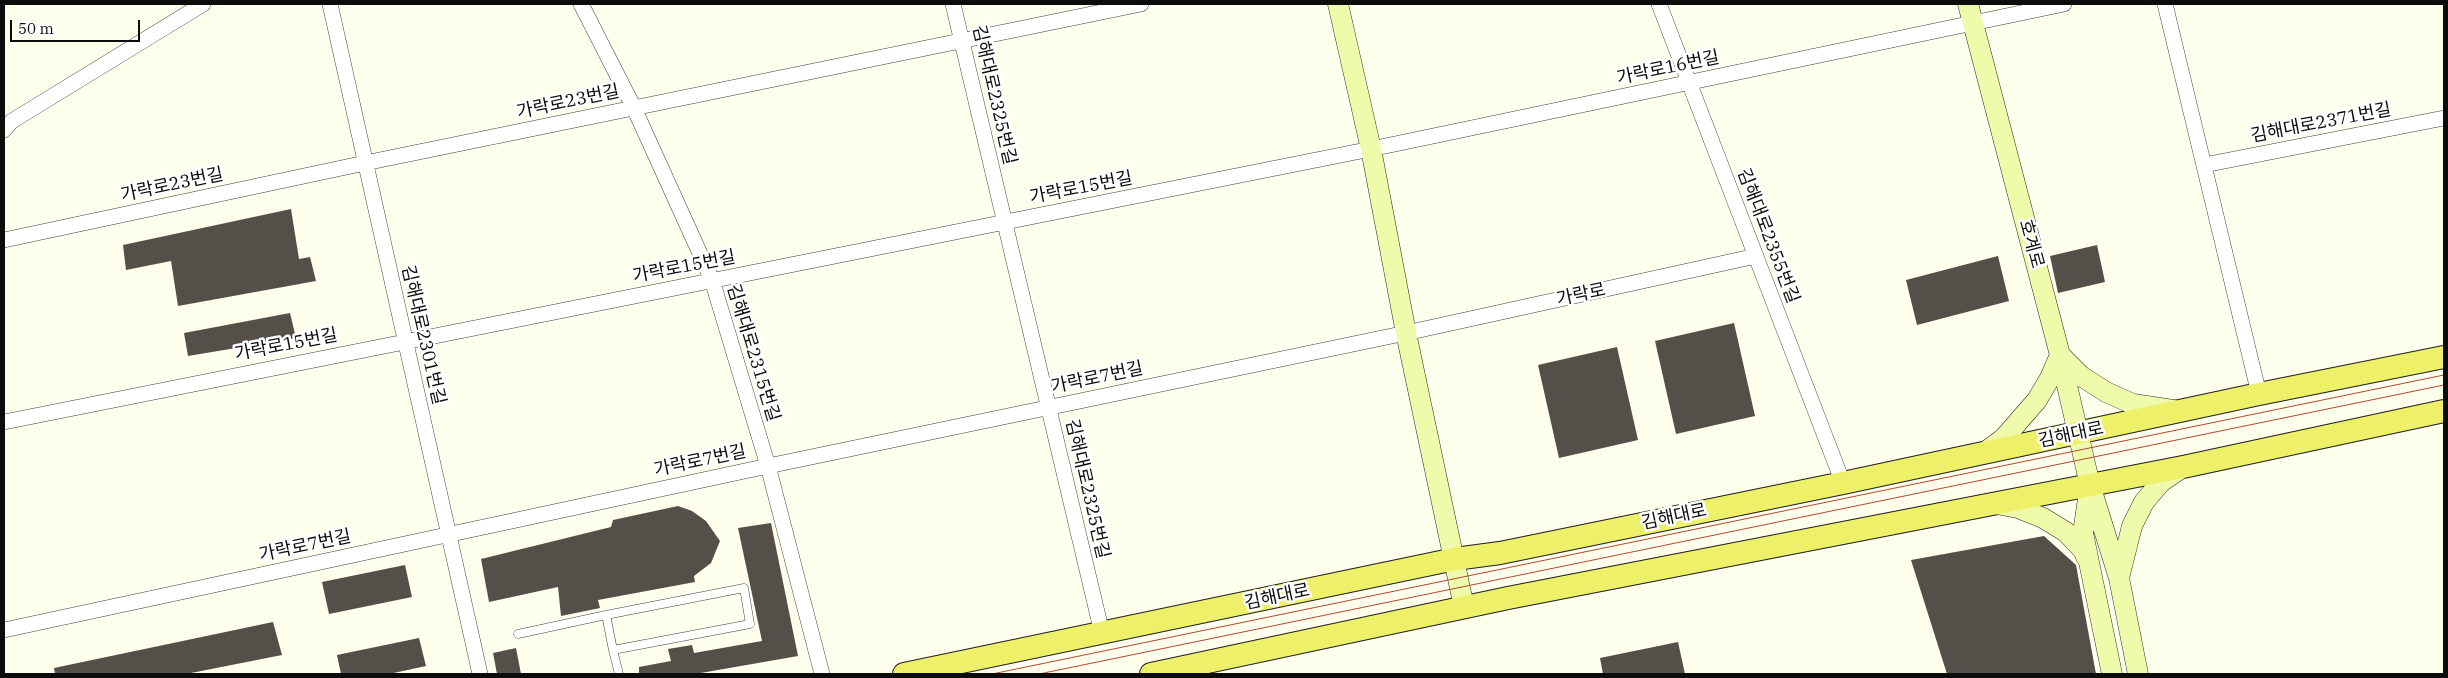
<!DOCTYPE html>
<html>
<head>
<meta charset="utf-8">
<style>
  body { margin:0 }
  #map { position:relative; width:2448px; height:678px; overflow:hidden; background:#fdfeec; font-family:"IBM Plex Serif",serif }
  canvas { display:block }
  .frame { position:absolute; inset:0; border:5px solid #0c0c0c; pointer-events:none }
  .scale { position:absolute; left:10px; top:20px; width:130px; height:22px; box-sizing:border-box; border:2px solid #0c0c0c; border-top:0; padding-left:6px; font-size:15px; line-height:18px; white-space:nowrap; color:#0c0c0c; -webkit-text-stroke:4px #fff; paint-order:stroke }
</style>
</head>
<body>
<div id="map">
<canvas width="2448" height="678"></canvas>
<div class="frame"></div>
<div class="scale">50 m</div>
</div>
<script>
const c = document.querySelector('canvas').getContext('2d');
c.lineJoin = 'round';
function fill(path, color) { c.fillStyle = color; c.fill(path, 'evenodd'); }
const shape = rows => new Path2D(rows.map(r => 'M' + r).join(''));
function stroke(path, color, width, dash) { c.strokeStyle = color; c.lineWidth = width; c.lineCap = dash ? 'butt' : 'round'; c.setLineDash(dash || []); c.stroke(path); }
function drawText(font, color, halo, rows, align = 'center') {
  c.font = font + ' "IBM Plex Serif","Noto Sans KR",serif'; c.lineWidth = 5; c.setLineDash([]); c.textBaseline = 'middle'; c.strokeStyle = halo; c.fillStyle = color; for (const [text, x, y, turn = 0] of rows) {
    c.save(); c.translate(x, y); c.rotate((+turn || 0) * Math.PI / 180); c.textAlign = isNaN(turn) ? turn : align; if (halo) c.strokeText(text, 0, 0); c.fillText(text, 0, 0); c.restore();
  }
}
fill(shape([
  [291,209,299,259,310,257,316,281,178,306,171,261,126,270,123,245],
  [2097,245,2105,282,2058,293,2050,256],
  [1998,256,2009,301,1917,325,1906,280],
  [290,313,296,338,188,356,184,333],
  [1734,323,1755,416,1676,434,1655,341],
  [1617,347,1638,440,1559,458,1538,365],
  [678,506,692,511,706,521,720,541,711,563,694,576,695,582,598,600,600,608,561,616,558,587,489,602,481,559,611,527,613,520],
  [771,523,798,656,695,674,639,674,639,667,671,661,668,649,692,645,694,653,762,641,738,528],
  [2044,536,2076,565,2096,674,1947,674,1911,560],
  [405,565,412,597,329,614,322,582],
  [273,622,282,655,186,674,55,674,54,668],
  [419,638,426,666,389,674,341,674,337,655],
  [1678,642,1685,674,1603,674,1600,658],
  [516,648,521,674,497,674,493,653]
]), '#545049');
const lane = shape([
  [518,634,606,615],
  [613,650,750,624,744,588,606,615,613,650,619,674]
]);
const street = shape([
  [330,4,480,674],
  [581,4,634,108,712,280,768,466,822,674],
  [953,4,1102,633],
  [1659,4,1843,483],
  [2165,4,2259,394],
  [4,130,12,121,203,4],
  [2204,165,2444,118],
  [4,240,365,163,1141,4],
  [4,422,1371,149,2064,4],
  [4,630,768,466,1406,333,1756,256]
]);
const secondary = shape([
  [1338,4,1371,149,1406,333,1464,607],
  [1968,4,2060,355,2090,485,2119,578,2138,674],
  [1984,453,2004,438,2037,400,2050,378,2060,355,2081,376,2106,392,2133,404,2173,410],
  [2089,492,2083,533,2112,674],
  [1996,504,2018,508,2043,518,2066,532,2084,551,2086,557],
  [2119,578,2132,526,2144,502,2161,482,2183,467]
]);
const primary = shape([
  [904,674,1455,559,1500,553,1843,483,2259,394,2444,357],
  [1151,674,1508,598,2183,467,2444,411]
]);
stroke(lane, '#3f3f3f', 9);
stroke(street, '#3f3f3f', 16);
stroke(secondary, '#2e2e2e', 21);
stroke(primary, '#1d1d1d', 24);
stroke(lane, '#fff', 8);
stroke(street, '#fff', 15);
stroke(secondary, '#effaab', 20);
stroke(primary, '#eff06a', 22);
stroke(shape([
  [992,674,2444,375],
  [1039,674,2444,385]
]), '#b3482d', 1);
drawText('18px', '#0c0c0c', '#fff', [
  ["가락로16번길",1668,68,-12],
  ["김해대로2325번길",994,95,77],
  ["가락로23번길",568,102,-12],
  ["김해대로2371번길",2321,123,-11],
  ["가락로23번길",172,185,-12],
  ["가락로15번길",1081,188,-11],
  ["김해대로2355번길",1768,236,69],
  ["호계로",2031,244,75],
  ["가락로15번길",684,267,-11],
  ["가락로",1581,295,-12],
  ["김해대로2301번길",423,335,77],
  ["가락로15번길",286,345,-11],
  ["김해대로2315번길",753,353,73],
  ["가락로7번길",1097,378,-12],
  ["김해대로",2071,435,-12],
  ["가락로7번길",700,461,-12],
  ["김해대로2325번길",1087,489,77],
  ["김해대로",1674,517,-12],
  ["가락로7번길",305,546,-12],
  ["김해대로",1277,597,-12]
]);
</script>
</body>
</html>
